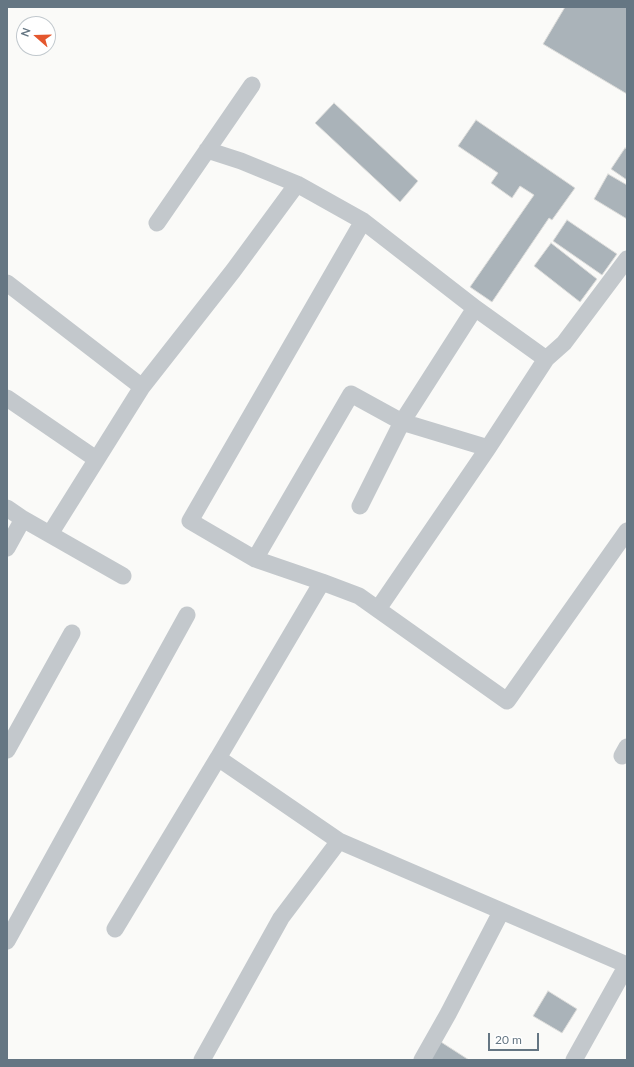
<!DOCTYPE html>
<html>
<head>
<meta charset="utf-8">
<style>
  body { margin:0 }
  #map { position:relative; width:634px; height:1067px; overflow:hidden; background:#fafaf8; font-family:Lato,sans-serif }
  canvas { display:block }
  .frame { position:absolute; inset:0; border:8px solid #657683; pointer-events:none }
  .north { position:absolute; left:16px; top:16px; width:40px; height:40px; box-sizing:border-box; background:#fff; border:1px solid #c1c8cd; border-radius:50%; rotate:290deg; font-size:11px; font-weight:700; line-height:16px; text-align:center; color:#657683 }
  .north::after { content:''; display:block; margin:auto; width:14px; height:18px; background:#e4572e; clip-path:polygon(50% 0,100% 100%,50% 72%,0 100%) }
  .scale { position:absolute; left:488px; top:1033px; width:51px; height:18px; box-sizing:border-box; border:2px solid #657683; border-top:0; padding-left:5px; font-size:12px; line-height:14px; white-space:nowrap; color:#657683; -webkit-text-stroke:3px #fff; paint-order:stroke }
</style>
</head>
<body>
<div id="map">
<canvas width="634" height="1067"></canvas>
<div class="frame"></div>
<div class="north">N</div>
<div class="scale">20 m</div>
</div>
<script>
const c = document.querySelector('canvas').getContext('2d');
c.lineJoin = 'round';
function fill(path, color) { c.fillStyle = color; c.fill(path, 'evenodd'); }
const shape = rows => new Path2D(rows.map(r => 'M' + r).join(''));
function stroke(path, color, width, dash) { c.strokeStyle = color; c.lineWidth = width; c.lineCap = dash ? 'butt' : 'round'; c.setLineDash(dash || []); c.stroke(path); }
const building = shape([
  [565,7,627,7,627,94,543,44,565,7],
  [334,103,418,181,400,202,315,123,334,103],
  [476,120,575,188,552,220,549,218,492,302,470,287,534,195,520,186,512,198,491,183,498,173,458,146,476,120],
  [625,148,627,149,627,180,611,169,625,148],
  [608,174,627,185,627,219,594,199,608,174],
  [567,220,617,254,602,275,553,241,567,220],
  [551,243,597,279,580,302,534,266,551,243],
  [548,991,577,1009,562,1033,533,1016,548,991],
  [441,1042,469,1060,429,1060,441,1042]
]);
fill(building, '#aab3b9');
stroke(building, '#dcdcda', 1);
stroke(shape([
  [207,150,241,161,297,184,363,221,475,308,546,359,564,343,627,259],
  [157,223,252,85],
  [7,283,142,387],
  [7,398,96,459],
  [360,506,402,422,475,308],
  [7,508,23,519,123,576],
  [50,534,142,387,233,271,297,184],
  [7,548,23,519],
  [255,559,351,394,402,422,488,448],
  [322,582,255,559,190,521,363,221],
  [378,609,488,448,546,359],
  [7,750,72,633],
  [622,756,627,747],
  [339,841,218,758,322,582,359,596,507,701,627,531],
  [115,929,218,758],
  [7,941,187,615],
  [202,1060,281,918,339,841,627,965,574,1060],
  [422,1060,448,1014,501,912]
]), '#c3c8cc', 17);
</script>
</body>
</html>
